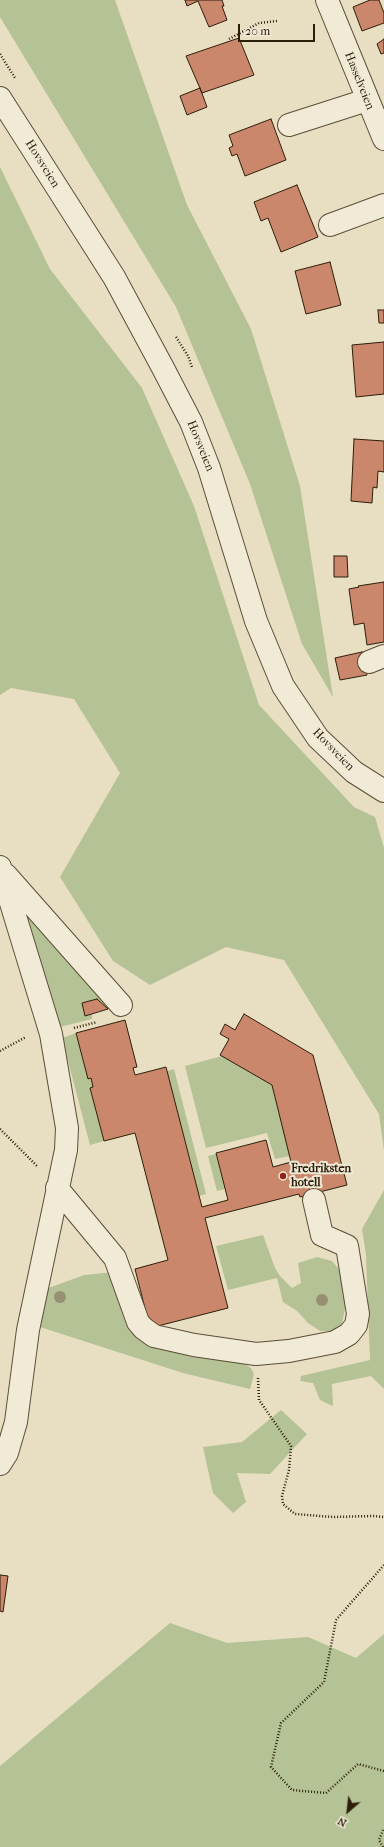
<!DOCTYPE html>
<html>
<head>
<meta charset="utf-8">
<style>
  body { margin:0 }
  #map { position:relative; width:384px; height:1847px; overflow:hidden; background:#e8dfc2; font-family:"IM FELL French Canon",serif }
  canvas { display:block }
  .north { position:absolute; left:328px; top:1791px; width:40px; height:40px; -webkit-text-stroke:3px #f0ead7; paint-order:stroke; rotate:208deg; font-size:11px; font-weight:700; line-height:16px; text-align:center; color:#2c1e09 }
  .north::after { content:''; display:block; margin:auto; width:14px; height:18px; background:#2c1e09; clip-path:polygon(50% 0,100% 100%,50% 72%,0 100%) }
  .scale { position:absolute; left:238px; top:24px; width:77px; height:18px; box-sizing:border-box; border:2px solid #2c1e09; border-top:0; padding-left:5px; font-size:12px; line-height:14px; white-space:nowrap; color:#2c1e09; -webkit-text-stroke:3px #f0ead7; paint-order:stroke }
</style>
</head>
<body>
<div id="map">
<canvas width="384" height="1847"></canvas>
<div class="north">N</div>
<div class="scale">20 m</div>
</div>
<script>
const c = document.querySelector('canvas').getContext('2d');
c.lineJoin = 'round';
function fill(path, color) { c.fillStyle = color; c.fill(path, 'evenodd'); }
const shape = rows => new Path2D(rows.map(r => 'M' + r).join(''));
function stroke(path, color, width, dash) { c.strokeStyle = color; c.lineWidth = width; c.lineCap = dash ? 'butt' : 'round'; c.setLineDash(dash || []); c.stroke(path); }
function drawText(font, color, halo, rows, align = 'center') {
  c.font = font + ' "IM FELL French Canon",serif'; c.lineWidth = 4; c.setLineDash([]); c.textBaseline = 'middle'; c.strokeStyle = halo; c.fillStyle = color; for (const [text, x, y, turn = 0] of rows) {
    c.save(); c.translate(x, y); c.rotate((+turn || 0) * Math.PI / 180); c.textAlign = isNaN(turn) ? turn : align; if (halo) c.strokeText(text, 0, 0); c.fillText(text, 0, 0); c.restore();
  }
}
fill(shape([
  [0,0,115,0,187,205,251,329,300,486,333,697,302,644,250,484,176,307,0,17],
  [0,167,50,269,142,388,194,506,259,705,354,807,375,817,384,848,384,1151,379,1114,284,960,226,947,150,985,113,961,60,877,120,773,74,699,11,688,0,695],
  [28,914,110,1005,108,1009,97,999,82,1003,85,1015,92,1014,92,1019,60,1027,24,915],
  [76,1033,88,1079,91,1078,93,1087,90,1088,104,1141,90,1145,62,1038],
  [222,1056,272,1085,290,1156,275,1159,267,1133,206,1148,185,1066],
  [174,1069,206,1194,199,1196,167,1071],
  [216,1154,225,1189,217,1191,208,1156],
  [384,1190,384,1389,371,1376,332,1384,333,1406,320,1400,313,1383,300,1381,301,1376,370,1360,366,1255,362,1229],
  [263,1235,275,1268,280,1276,292,1288,301,1283,298,1263,317,1257,332,1261,344,1275,348,1292,342,1324,332,1331,320,1331,308,1323,297,1311,283,1302,277,1278,228,1290,216,1246],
  [114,1272,122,1288,129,1331,143,1342,164,1349,237,1359,251,1368,254,1374,250,1389,183,1373,40,1327,43,1290,84,1275],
  [281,1410,307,1434,270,1474,237,1473,246,1502,233,1513,213,1493,203,1447,242,1442],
  [170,1623,227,1643,308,1637,356,1658,384,1634,384,1847,0,1847,0,1766]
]), '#b4c295');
const building = shape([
  [185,0,222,0,224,6,222,6,227,20,209,27,198,1,187,6,185,0],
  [370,0,379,0,384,13,384,23,362,31,353,7,370,0],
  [239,38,254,75,202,93,186,56,239,38],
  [384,39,384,53,381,54,377,44,384,39],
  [200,88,207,107,187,115,180,96,200,88],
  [271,119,286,160,245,176,237,154,232,156,229,148,233,146,229,135,271,119],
  [297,185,318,237,281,252,268,218,261,221,254,202,297,185],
  [330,262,341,305,306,314,295,271,330,262],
  [378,310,384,310,384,323,379,323,378,310],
  [384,342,384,394,356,397,352,345,384,342],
  [354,439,384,441,384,472,378,471,377,488,373,487,372,503,351,501,354,439],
  [334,556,347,556,348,577,334,577,334,556],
  [384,582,384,642,367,645,364,623,354,625,349,589,359,587,358,586,384,582],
  [362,652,367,675,340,680,335,658,362,652],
  [97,999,108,1009,85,1016,82,1003,97,999],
  [244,1014,313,1055,347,1185,300,1197,299,1194,205,1218,228,1308,150,1328,135,1269,168,1260,135,1133,104,1141,90,1088,93,1087,91,1078,88,1079,76,1033,125,1020,137,1067,133,1068,135,1075,166,1067,202,1207,228,1200,216,1153,266,1140,273,1167,291,1162,272,1085,220,1055,229,1039,220,1034,225,1024,235,1030,244,1014],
  [0,1575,8,1576,3,1612,0,1611,0,1575]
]);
fill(building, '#cb876b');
stroke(building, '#2c1e09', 1);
const minor = shape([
  [327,0,384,139],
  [0,98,114,277,163,368,191,422,209,468,256,621,283,686,318,738,354,772,384,791],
  [289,125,367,100],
  [330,225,384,205],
  [369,662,384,656],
  [0,867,51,1034,67,1128,66,1150,28,1330,16,1422,7,1453,0,1464],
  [6,875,121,1005],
  [57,1188,115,1258,138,1322,143,1328,154,1336,194,1345,256,1354,289,1351,335,1342,349,1334,356,1325,358,1314,347,1246,322,1235,314,1200]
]);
stroke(minor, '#5b4e37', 24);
stroke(shape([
  [229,39,259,23,277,21],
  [0,54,15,78],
  [176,337,188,356,192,367],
  [74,1028,97,1022],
  [0,1051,26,1037],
  [0,1129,38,1167],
  [258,1378,259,1400,291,1446,289,1470,282,1496,283,1504,295,1514,333,1517,373,1516,384,1517],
  [384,1565,336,1620,324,1682,281,1723,271,1767,292,1790,326,1793,358,1764,384,1771],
  [383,1847,379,1840,384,1828]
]), '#2c1e09', 2.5, [1, 2]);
stroke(minor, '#f0ead7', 22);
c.fillStyle = '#979073';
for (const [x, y] of [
  [60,1297],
  [322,1300]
]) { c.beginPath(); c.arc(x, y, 6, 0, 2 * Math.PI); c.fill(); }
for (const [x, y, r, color] of [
  [283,1176,4,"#8f2418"]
]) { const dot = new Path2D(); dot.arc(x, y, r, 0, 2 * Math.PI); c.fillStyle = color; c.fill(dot); stroke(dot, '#f0ead7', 1.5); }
drawText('12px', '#2c1e09', '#f0ead7', [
  ["Hasselveien",359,81,68],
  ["Hovsveien",42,164,58],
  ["Hovsveien",200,446,68],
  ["Hovsveien",333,750,46]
]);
drawText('bold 12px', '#2c1e09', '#f0ead7', [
  ["Fredriksten",291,1169],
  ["hotell",291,1183]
], 'left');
</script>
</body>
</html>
